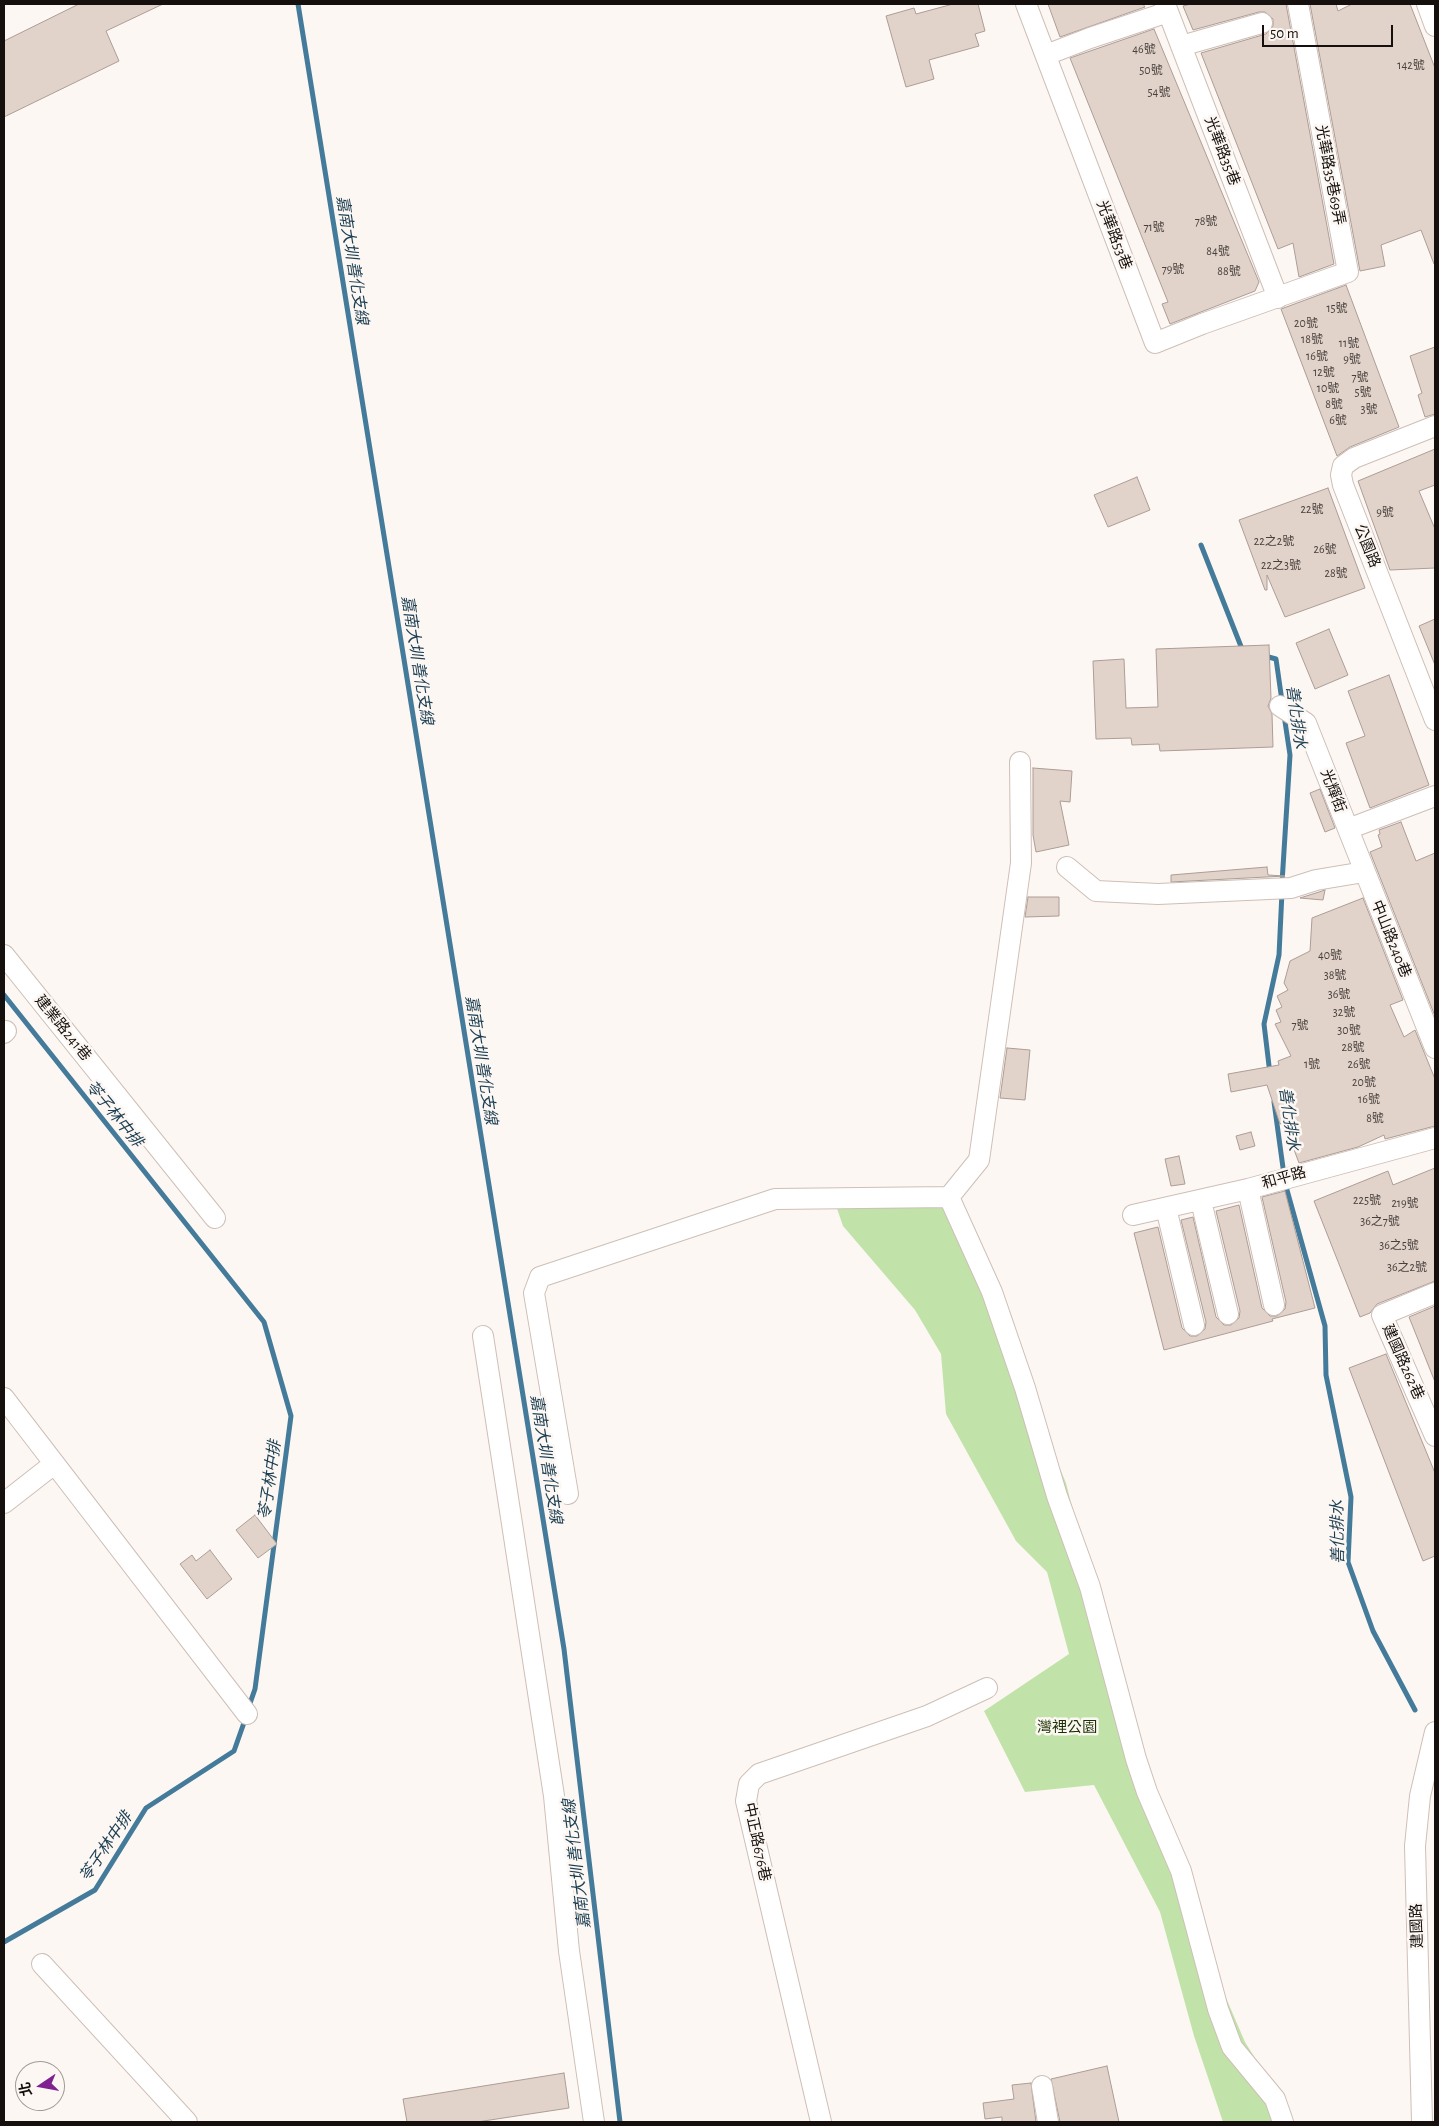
<!DOCTYPE html>
<html>
<head>
<meta charset="utf-8">
<style>
  body { margin:0 }
  #map { position:relative; width:1439px; height:2126px; overflow:hidden; background:#fdf7f3; font-family:"Alegreya Sans","Noto Sans TC",sans-serif }
  canvas { display:block }
  .frame { position:absolute; inset:0; border:5px solid #15100d; pointer-events:none }
  .north { position:absolute; left:15px; top:2061px; width:50px; height:50px; box-sizing:border-box; background:#fdf7f3; border:1px solid #a09b97; border-radius:50%; rotate:258deg; font-size:14px; font-weight:700; line-height:20px; text-align:center; color:#15100d }
  .north::after { content:''; display:block; margin:auto; width:18px; height:22px; background:#7f2390; clip-path:polygon(50% 0,100% 100%,50% 72%,0 100%) }
  .scale { position:absolute; left:1262px; top:25px; width:131px; height:22px; box-sizing:border-box; border:2px solid #15100d; border-top:0; padding-left:6px; font-size:15px; line-height:18px; white-space:nowrap; color:#15100d; -webkit-text-stroke:4px #fdf7f3; paint-order:stroke }
</style>
</head>
<body>
<div id="map">
<canvas width="1439" height="2126"></canvas>
<div class="frame"></div>
<div class="north">北</div>
<div class="scale">50 m</div>
</div>
<script>
const c = document.querySelector('canvas').getContext('2d');
c.lineJoin = 'round';
function fill(path, color) { c.fillStyle = color; c.fill(path, 'evenodd'); }
const shape = rows => new Path2D(rows.map(r => 'M' + r).join(''));
function stroke(path, color, width, dash) { c.strokeStyle = color; c.lineWidth = width; c.lineCap = dash ? 'butt' : 'round'; c.setLineDash(dash || []); c.stroke(path); }
function drawText(font, color, halo, rows, align = 'center') {
  c.font = font + ' "Alegreya Sans","Noto Sans TC",sans-serif'; c.lineWidth = 5; c.setLineDash([]); c.textBaseline = 'middle'; c.strokeStyle = halo; c.fillStyle = color; for (const [text, x, y, turn = 0] of rows) {
    c.save(); c.translate(x, y); c.rotate((+turn || 0) * Math.PI / 180); c.textAlign = isNaN(turn) ? turn : align; if (halo) c.strokeText(text, 0, 0); c.fillText(text, 0, 0); c.restore();
  }
}
fill(shape([
  [832,1194,946,1205,973,1263,1066,1483,1121,1701,1208,1956,1245,2042,1268,2079,1283,2122,1223,2122,1194,2036,1160,1912,1094,1785,1025,1792,984,1711,1069,1654,1047,1572,1016,1541,946,1414,941,1354,915,1310,843,1226]
]), '#c1e3a9');
stroke(shape([
  [298,4,564,1649,620,2122],
  [1201,545,1242,649,1245,650],
  [1265,656,1276,659,1282,701],
  [1282,883,1290,755,1284,715],
  [4,995,264,1322,291,1416,255,1689,248,1709],
  [1270,1074,1264,1024,1279,955,1282,892],
  [1274,1102,1284,1175],
  [1285,1183,1325,1326,1326,1375,1351,1497,1348,1562,1373,1631,1415,1710],
  [4,1942,95,1890,146,1808,234,1751,246,1717]
]), '#457b9a', 5);
const building = shape([
  [79,4,163,4,106,31,119,61,4,117,4,41,79,4],
  [953,4,978,4,985,31,975,34,979,46,929,60,934,79,906,87,886,16,914,8,916,14,953,4],
  [1048,4,1143,4,1145,7,1060,37,1048,4],
  [1191,4,1286,4,1334,264,1299,277,1293,243,1278,249,1201,53,1266,34,1273,26,1273,19,1265,12,1259,12,1193,30,1183,6,1191,4],
  [1310,4,1336,4,1338,11,1352,4,1410,4,1435,68,1435,264,1434,264,1421,230,1381,245,1385,266,1360,271,1310,4],
  [1154,29,1259,282,1255,291,1170,324,1162,304,1168,302,1070,58,1154,29],
  [1346,285,1399,427,1350,447,1337,456,1281,309,1346,285],
  [1435,347,1435,414,1425,417,1418,395,1422,393,1410,356,1435,347],
  [1435,449,1435,485,1419,491,1435,529,1435,568,1390,570,1358,481,1435,449],
  [1137,477,1150,510,1108,527,1094,495,1137,477],
  [1328,488,1365,588,1285,617,1267,575,1267,590,1265,590,1239,520,1328,488],
  [1435,619,1435,665,1419,626,1435,619],
  [1329,629,1348,675,1315,689,1296,643,1329,629],
  [1269,645,1271,698,1268,706,1272,714,1273,747,1160,751,1159,744,1132,745,1131,738,1096,739,1093,661,1124,659,1126,708,1158,707,1156,649,1269,645],
  [1389,675,1429,785,1370,808,1346,743,1365,736,1348,691,1389,675],
  [1033,768,1072,771,1070,802,1060,801,1069,845,1036,852,1033,835,1033,768],
  [1320,789,1335,828,1325,832,1310,793,1320,789],
  [1401,822,1416,861,1435,853,1435,1016,1370,852,1382,847,1378,835,1380,834,1379,830,1401,822],
  [1267,867,1268,875,1285,876,1171,882,1171,875,1267,867],
  [1325,890,1323,900,1300,898,1319,892,1325,890],
  [1028,897,1059,897,1059,916,1025,917,1028,897],
  [1363,898,1403,1000,1390,1005,1404,1037,1415,1030,1435,1079,1435,1126,1385,1139,1384,1135,1358,1147,1299,1163,1284,1123,1280,1124,1267,1085,1231,1092,1228,1074,1279,1065,1278,1061,1291,1056,1275,1024,1281,1022,1276,1010,1282,1007,1277,996,1288,990,1284,983,1290,961,1310,951,1312,918,1363,898],
  [1007,1048,1030,1050,1025,1100,1000,1098,1007,1048],
  [1251,1132,1255,1146,1240,1150,1236,1136,1251,1132],
  [1179,1156,1185,1184,1171,1186,1165,1159,1179,1156],
  [1435,1168,1435,1281,1377,1304,1370,1313,1360,1317,1314,1201,1388,1171,1393,1185,1435,1168],
  [1285,1191,1315,1308,1272,1319,1273,1321,1164,1350,1134,1233,1158,1227,1182,1328,1190,1336,1197,1336,1205,1329,1206,1322,1181,1220,1193,1217,1216,1317,1224,1325,1231,1325,1239,1318,1240,1311,1216,1211,1239,1205,1262,1308,1270,1316,1277,1316,1285,1309,1286,1302,1262,1197,1285,1191],
  [1435,1306,1435,1382,1409,1317,1435,1306],
  [1386,1354,1435,1473,1435,1556,1423,1561,1349,1368,1386,1354],
  [255,1515,277,1544,258,1558,236,1530,255,1515],
  [210,1550,232,1579,207,1599,180,1564,192,1555,196,1561,210,1550],
  [1107,2066,1119,2122,1060,2122,1051,2079,1107,2066],
  [564,2073,569,2108,477,2122,407,2122,403,2099,564,2073],
  [1031,2083,1036,2122,1002,2122,1002,2117,985,2119,983,2103,1014,2099,1012,2085,1031,2083]
]);
fill(building, '#e1d2ca');
stroke(building, '#ac9d96', 1);
const minor = shape([
  [1026,4,1155,343,1202,324,1348,272,1298,4],
  [1165,4,1278,298],
  [1427,4,1435,26],
  [1181,46,1262,23],
  [1046,55,1090,38,1168,12],
  [1435,426,1354,458,1343,466,1341,475,1343,485,1435,720],
  [1280,706,1306,723,1348,829,1435,796],
  [1348,829,1435,1048],
  [1067,867,1096,891,1158,894,1291,888,1316,880,1364,872],
  [4,955,215,1218],
  [4,1033,6,1031],
  [1248,1189,1274,1305],
  [949,1197,979,1160,1021,863,1020,762],
  [1201,1201,1228,1314],
  [1166,1208,1194,1325],
  [1133,1215,1248,1189,1435,1138],
  [1435,1293,1382,1315,1435,1436],
  [483,1336,554,1796,569,1951,594,2122],
  [4,1398,247,1714],
  [568,1494,534,1293,540,1277,775,1199,949,1197,992,1292,1025,1388,1057,1496,1090,1587,1136,1759,1147,1792,1181,1871,1218,2009,1232,2047,1275,2099,1283,2122],
  [4,1503,54,1464],
  [42,1964,187,2122],
  [1042,2086,1048,2122],
  [821,2122,746,1801,749,1784,759,1774,927,1716,987,1688],
  [1422,2122,1415,1846,1420,1796,1435,1732]
]);
stroke(minor, '#cebfb7', 22);
stroke(minor, '#fff', 20);
drawText('12px', '#48403c', null, [
  ["46號",1144,49],
  ["142號",1411,65],
  ["50號",1151,70],
  ["54號",1159,92],
  ["78號",1206,221],
  ["71號",1154,227],
  ["84號",1218,251],
  ["79號",1173,269],
  ["88號",1229,271],
  ["15號",1337,308],
  ["20號",1306,323],
  ["18號",1312,339],
  ["11號",1349,343],
  ["16號",1317,356],
  ["9號",1352,359],
  ["12號",1324,372],
  ["7號",1360,377],
  ["10號",1328,388],
  ["5號",1363,392],
  ["8號",1334,404],
  ["3號",1369,409],
  ["6號",1338,420],
  ["22號",1312,509],
  ["9號",1385,512],
  ["22之2號",1274,541],
  ["26號",1325,549],
  ["22之3號",1281,565],
  ["28號",1336,573],
  ["40號",1330,955],
  ["38號",1335,975],
  ["36號",1339,994],
  ["32號",1344,1012],
  ["7號",1300,1025],
  ["30號",1349,1030],
  ["28號",1353,1047],
  ["1號",1312,1064],
  ["26號",1359,1064],
  ["20號",1364,1082],
  ["16號",1369,1099],
  ["8號",1375,1118],
  ["225號",1367,1200],
  ["219號",1405,1203],
  ["36之7號",1380,1221],
  ["36之5號",1399,1245],
  ["36之2號",1407,1267]
]);
drawText('15px', '#15100d', '#fdf7f3', [
  ["光華路35巷",1222,151,69],
  ["光華路35巷69弄",1330,175,79],
  ["光華路53巷",1114,235,69],
  ["公園路",1367,546,68],
  ["光輝街",1333,791,69],
  ["中山路240巷",1391,939,68],
  ["建業路241巷",63,1028,51],
  ["和平路",1284,1178,-16],
  ["建國路262巷",1403,1362,66],
  ["中正路676巷",757,1842,78],
  ["建國路",1417,1926,-92]
]);
drawText('15px', '#1b3302', '#fdf7f3', [
  ["灣裡公園",1067,1727]
]);
drawText('italic 16px', '#1b3e52', '#fdf7f3', [
  ["嘉南大圳 善化支線",352,260,81],
  ["嘉南大圳 善化支線",417,660,81],
  ["善化排水",1296,717,82],
  ["嘉南大圳 善化支線",481,1060,81],
  ["苓子林中排",114,1114,51],
  ["善化排水",1289,1119,82],
  ["嘉南大圳 善化支線",546,1459,81],
  ["苓子林中排",270,1480,-82],
  ["善化排水",1338,1532,-91],
  ["苓子林中排",106,1847,-56],
  ["嘉南大圳 善化支線",577,1864,-97]
]);
</script>
</body>
</html>
